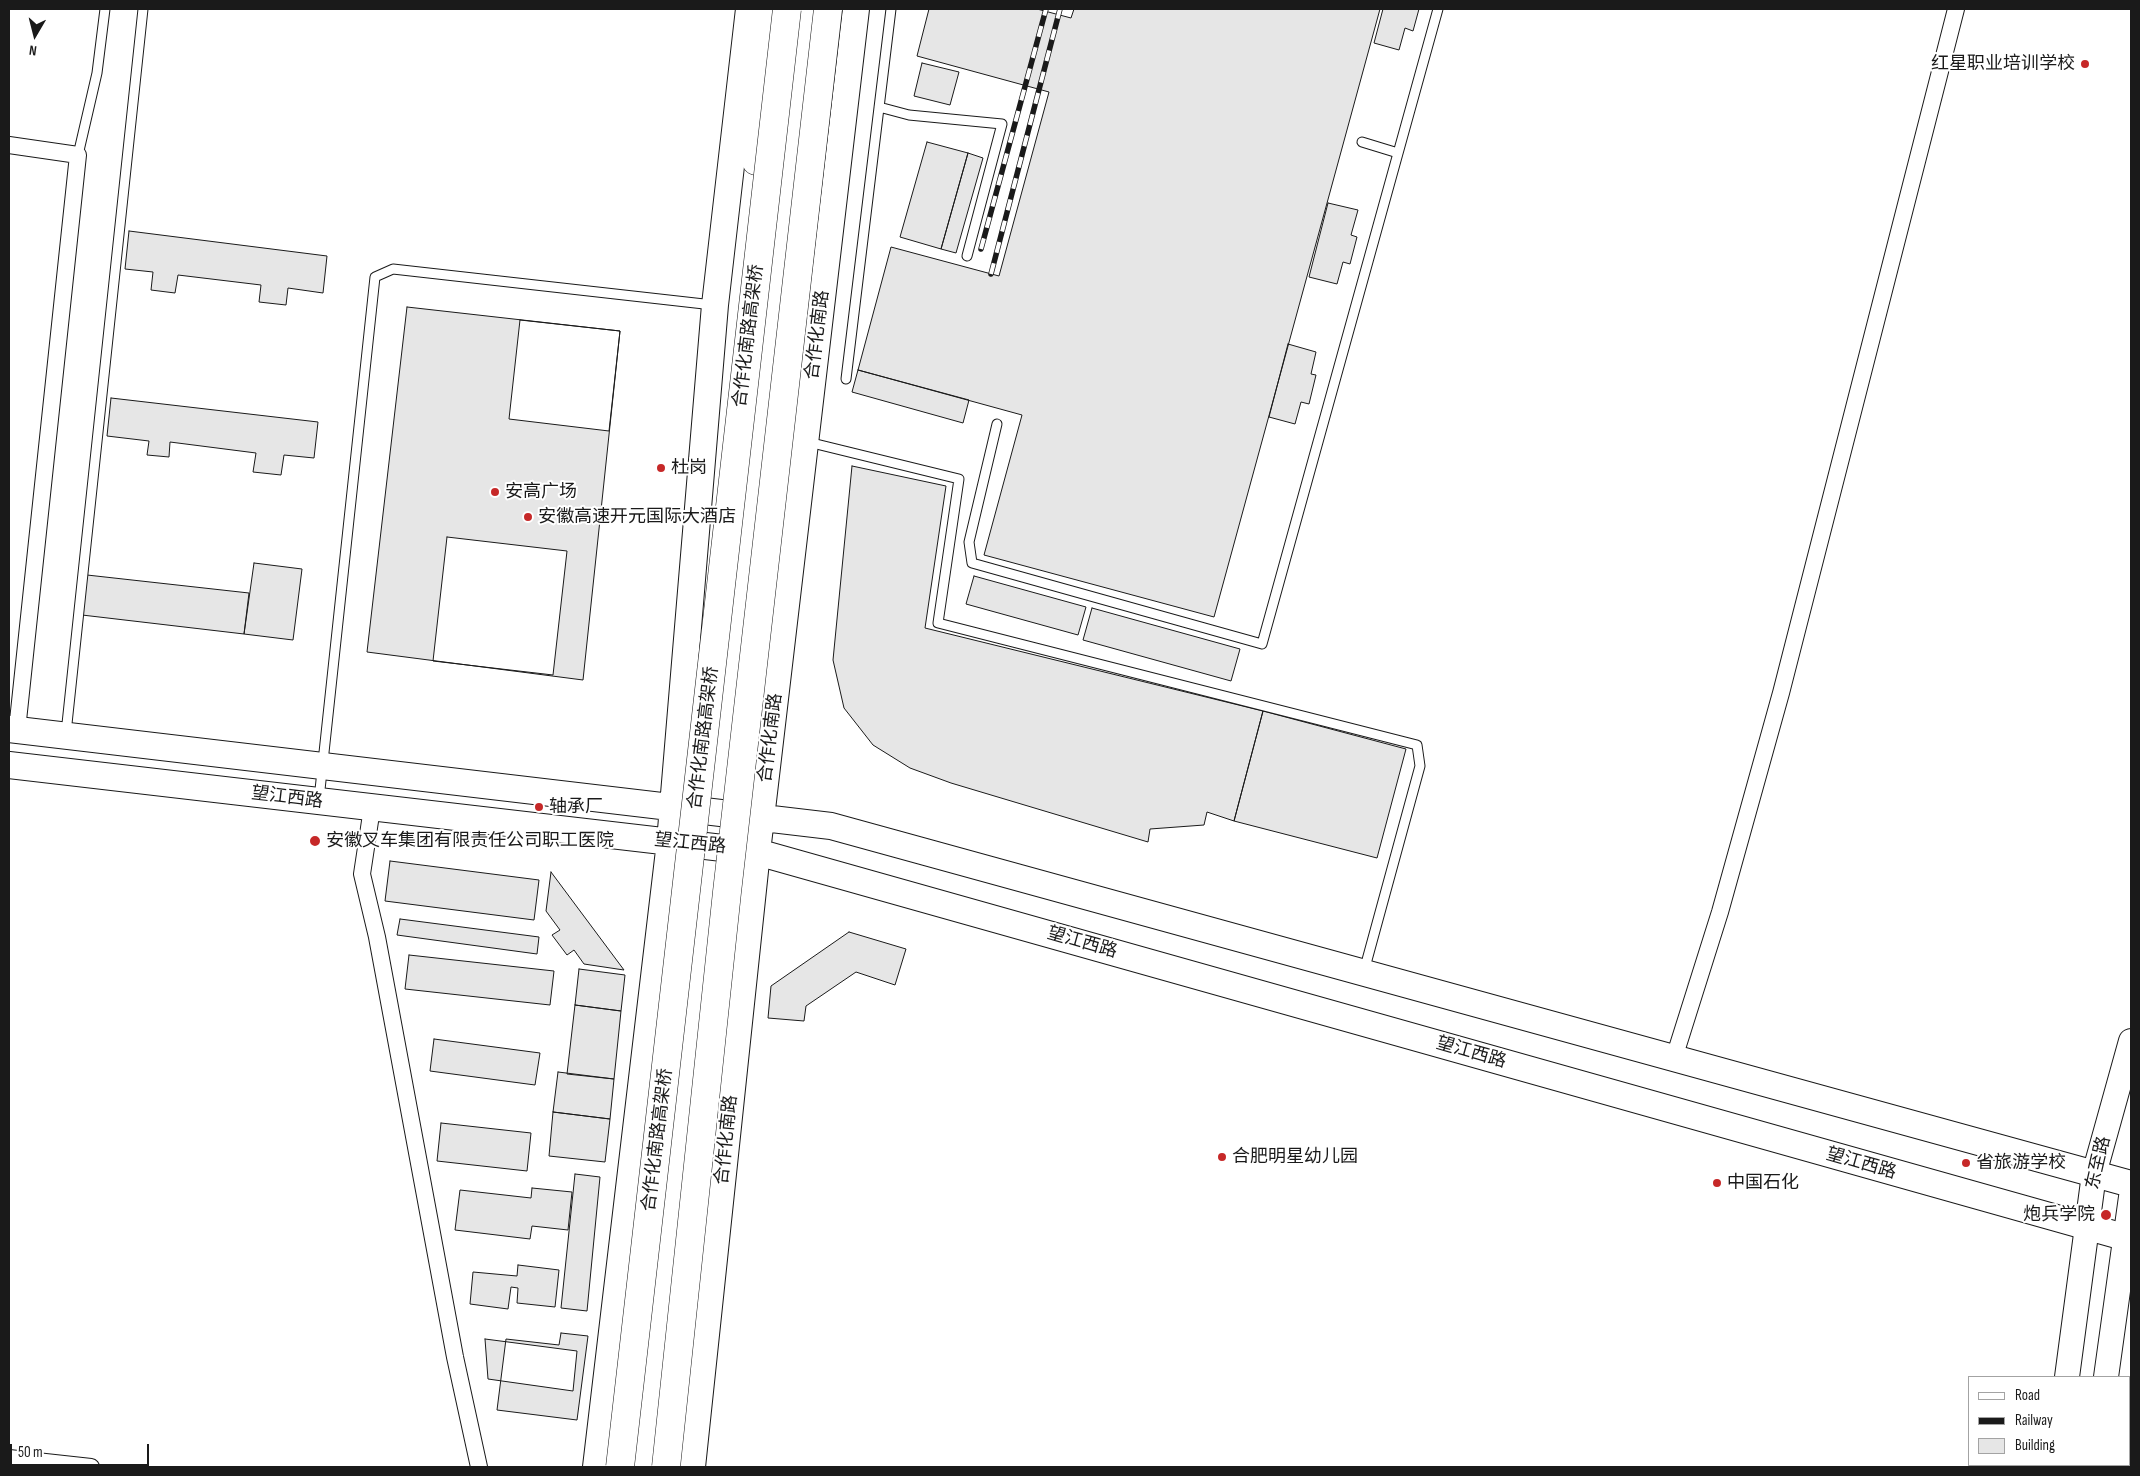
<!DOCTYPE html>
<html>
<head>
<meta charset="utf-8">
<style>
  body { margin:0 }
  #map { position:relative; width:2140px; height:1476px; overflow:hidden; background:#fff; font-family:"Sofia Sans Condensed",sans-serif }
  canvas { display:block }
  .frame { position:absolute; inset:0; border:10px solid #1a1a1a; pointer-events:none }
  .legend { position:absolute; left:1968px; top:1376px; width:162px; height:90px; box-sizing:border-box; background:#fff; border:1px solid #a3a3a3; margin:0; padding:6px 9px; list-style:none; font-size:15px; color:#1a1a1a }
  .legend li { display:flex; align-items:center; gap:10px; height:25px }
  .legend b { width:25px; border:1px solid #a3a3a3 }
  .north { position:absolute; left:10px; top:10px; width:50px; height:50px; -webkit-text-stroke:4px #fff; paint-order:stroke; rotate:188deg; font-size:14px; font-weight:700; line-height:20px; text-align:center; color:#1a1a1a }
  .north::after { content:''; display:block; margin:auto; width:18px; height:22px; background:#1a1a1a; clip-path:polygon(50% 0,100% 100%,50% 72%,0 100%) }
  .scale { position:absolute; left:10px; top:1444px; width:139px; height:22px; box-sizing:border-box; border:2px solid #1a1a1a; border-top:0; padding-left:6px; font-size:15px; line-height:18px; white-space:nowrap; color:#1a1a1a; -webkit-text-stroke:4px #fff; paint-order:stroke }
</style>
</head>
<body>
<div id="map">
<canvas width="2140" height="1476"></canvas>
<div class="frame"></div>
<ul class="legend">
<li><b style="height:6px;background:#fff"></b>Road</li>
<li><b style="height:6px;background:#1a1a1a"></b>Railway</li>
<li><b style="height:14px;background:#e6e6e6"></b>Building</li>
</ul>
<div class="north">N</div>
<div class="scale">50 m</div>
</div>
<script>
const c = document.querySelector('canvas').getContext('2d');
c.lineJoin = 'round';
function fill(path, color) { c.fillStyle = color; c.fill(path, 'evenodd'); }
const shape = rows => new Path2D(rows.map(r => 'M' + r).join(''));
function stroke(path, color, width, dash) { c.strokeStyle = color; c.lineWidth = width; c.lineCap = dash ? 'butt' : 'round'; c.setLineDash(dash || []); c.stroke(path); }
function drawText(font, color, halo, rows, align = 'center') {
  c.font = font + ' "Sofia Sans Condensed","Noto Sans SC",sans-serif'; c.lineWidth = 4; c.setLineDash([]); c.textBaseline = 'middle'; c.strokeStyle = halo; c.fillStyle = color; for (const [text, x, y, turn = 0] of rows) {
    c.save(); c.translate(x, y); c.rotate((+turn || 0) * Math.PI / 180); c.textAlign = isNaN(turn) ? turn : align; if (halo) c.strokeText(text, 0, 0); c.fillText(text, 0, 0); c.restore();
  }
}
const building = shape([
  [929,9,1037,9,1071,18,1074,9,1380,9,1214,617,984,555,1022,415,858,370,891,247,999,276,1049,92,917,56,929,9],
  [1383,9,1419,9,1413,31,1405,28,1399,50,1374,43,1383,9],
  [922,63,959,72,950,105,914,96,922,63],
  [927,142,968,153,941,249,900,237,927,142],
  [968,153,983,158,956,253,941,249,968,153],
  [1328,203,1358,210,1351,235,1357,237,1350,264,1343,262,1337,284,1309,277,1328,203],
  [129,231,327,256,323,293,288,288,286,305,259,302,261,285,178,275,175,293,151,290,153,272,125,269,129,231],
  [407,307,620,331,583,680,367,652,407,307],
  [520,320,620,331,609,431,509,419,520,320],
  [1288,344,1316,352,1311,374,1316,375,1309,404,1301,402,1295,424,1269,417,1288,344],
  [858,370,969,400,963,423,852,392,858,370],
  [111,398,318,422,314,458,284,455,281,475,253,472,256,453,170,442,169,457,147,455,149,441,107,436,111,398],
  [852,466,946,486,925,628,1263,711,1234,821,1207,812,1204,825,1150,829,1148,842,951,783,910,768,873,745,844,708,833,660,852,466],
  [447,537,567,551,553,675,433,661,447,537],
  [254,563,302,569,293,640,244,634,254,563],
  [87,575,249,593,244,634,82,615,87,575],
  [974,576,1086,607,1078,635,966,604,974,576],
  [1092,608,1240,649,1231,681,1083,640,1092,608],
  [1263,711,1406,749,1377,858,1234,821,1263,711],
  [390,861,539,880,534,920,385,901,390,861],
  [551,872,624,970,584,964,574,950,567,955,552,935,560,930,546,911,551,872],
  [400,919,539,937,537,954,397,935,400,919],
  [849,932,906,949,895,985,856,972,806,1006,804,1021,768,1018,771,986,849,932],
  [409,955,554,971,550,1005,405,989,409,955],
  [579,969,625,975,621,1011,575,1005,579,969],
  [575,1005,621,1011,614,1079,567,1074,575,1005],
  [434,1039,540,1053,535,1085,430,1071,434,1039],
  [558,1072,614,1079,610,1119,553,1112,558,1072],
  [553,1112,610,1119,605,1162,549,1156,553,1112],
  [441,1123,531,1133,527,1171,437,1161,441,1123],
  [575,1174,600,1177,587,1311,561,1308,575,1174],
  [532,1188,572,1192,568,1230,532,1226,530,1239,455,1230,460,1190,531,1198,532,1188],
  [518,1265,559,1270,555,1307,517,1303,518,1288,511,1287,508,1309,470,1304,473,1272,517,1276,518,1265],
  [561,1333,588,1336,577,1420,497,1410,506,1339,559,1345,561,1333],
  [485,1339,577,1351,573,1391,488,1379,485,1339]
]);
fill(building, '#e6e6e6');
stroke(building, '#1a1a1a', 1);
const lane = shape([
  [879,107,909,115,1002,124,967,256],
  [1362,142,1398,153],
  [78,155,97,73,105,9],
  [846,379,891,9],
  [997,424,969,542,972,563,1262,644,1438,9],
  [808,442,959,479,938,623,1417,745,1420,766,1364,971],
  [66,733,143,9],
  [319,799,375,277,393,269,713,305]
]);
const street = shape([
  [9,145,78,155,17,730],
  [372,808,362,874,377,937,455,1357,479,1467],
  [1674,1058,1720,912,1781,693,1956,9],
  [9,1458,91,1467]
]);
const secondary = shape([
  [2067,1377,2094,1174,2131,1041],
  [2106,1377,2131,1197],
  [2055,1467,2056,1465],
  [2093,1467,2094,1465]
]);
const primary = shape([
  [9,729,831,826,2131,1184],
  [9,765,757,852,2131,1239],
  [596,1467,670,842,715,305,749,9],
  [692,1467,757,852,856,9]
]);
const highway = shape([
  [756,161,772,9]
]);
stroke(lane, '#1a1a1a', 11);
stroke(street, '#1a1a1a', 18);
stroke(secondary, '#1a1a1a', 26);
stroke(primary, '#1a1a1a', 28);
stroke(highway, '#1a1a1a', 29);
stroke(lane, '#fff', 9);
stroke(street, '#fff', 16);
stroke(secondary, '#fff', 24);
stroke(primary, '#fff', 26);
stroke(highway, '#fff', 28);
const rail = shape([
  [981,249,1046,9],
  [991,274,1060,9]
]);
stroke(rail, '#1a1a1a', 5.5);
stroke(rail, '#fff', 4, [11]);
const highwayBridge = shape([
  [620,1467,787,9],
  [666,1467,727,892,828,9]
]);
stroke(highwayBridge, '#1a1a1a', 29, []);
stroke(highwayBridge, '#fff', 28);
for (const [x, y, r, color] of [
  [2085,64,5,"#c62828"],
  [661,468,5,"#c62828"],
  [495,492,5,"#c62828"],
  [528,517,5,"#c62828"],
  [539,807,5,"#c62828"],
  [315,841,6,"#c62828"],
  [1222,1157,5,"#c62828"],
  [1966,1163,5,"#c62828"],
  [1717,1183,5,"#c62828"],
  [2106,1215,6,"#c62828"]
]) { const dot = new Path2D(); dot.arc(x, y, r, 0, 2 * Math.PI); c.fillStyle = color; c.fill(dot); stroke(dot, '#fff', 2); }
drawText('18px', '#1a1a1a', '#fff', [
  ["红星职业培训学校",2075,64,"right"],
  ["杜岗",671,468],
  ["安高广场",505,492],
  ["安徽高速开元国际大酒店",538,517],
  ["轴承厂",549,807],
  ["安徽叉车集团有限责任公司职工医院",326,841],
  ["合肥明星幼儿园",1232,1157],
  ["省旅游学校",1976,1163],
  ["中国石化",1727,1183],
  ["炮兵学院",2095,1215,"right"]
], 'left');
drawText('18px', '#1a1a1a', '#fff', [
  ["合作化南路",818,335,-83],
  ["合作化南路高架桥",749,336,-83],
  ["合作化南路高架桥",704,738,-83],
  ["合作化南路",771,738,-83],
  ["望江西路",287,798,7],
  ["望江西路",690,844,6],
  ["望江西路",1082,943,16],
  ["望江西路",1471,1053,16],
  ["合作化南路高架桥",658,1140,-83],
  ["合作化南路",727,1140,-84],
  ["东至路",2099,1163,-77],
  ["望江西路",1861,1164,16]
]);
</script>
</body>
</html>
